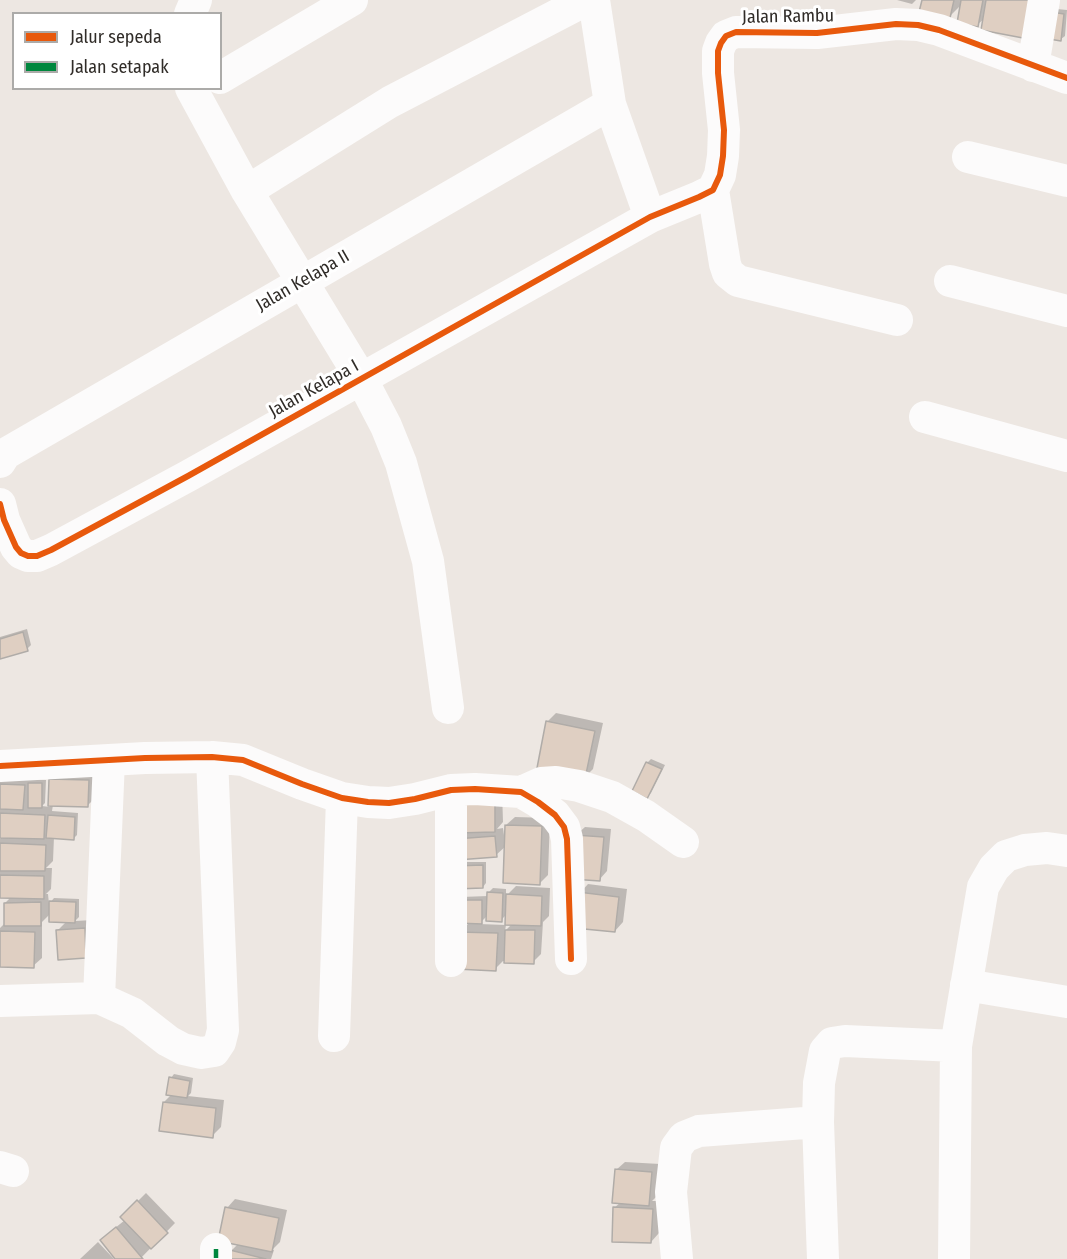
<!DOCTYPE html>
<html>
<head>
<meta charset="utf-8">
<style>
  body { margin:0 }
  #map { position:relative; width:1067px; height:1259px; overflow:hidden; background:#ede7e2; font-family:"Fira Sans Condensed",sans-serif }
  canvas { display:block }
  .legend { position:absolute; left:12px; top:12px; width:210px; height:78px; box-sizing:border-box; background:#fff; border:2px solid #acaba9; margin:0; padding:8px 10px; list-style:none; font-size:18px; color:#302c28 }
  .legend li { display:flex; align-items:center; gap:12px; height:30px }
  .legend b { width:30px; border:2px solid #acaba9 }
</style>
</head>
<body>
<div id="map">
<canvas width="1067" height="1259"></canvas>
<ul class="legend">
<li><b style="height:8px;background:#e8590c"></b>Jalur sepeda</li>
<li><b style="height:8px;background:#00873e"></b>Jalan setapak</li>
</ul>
</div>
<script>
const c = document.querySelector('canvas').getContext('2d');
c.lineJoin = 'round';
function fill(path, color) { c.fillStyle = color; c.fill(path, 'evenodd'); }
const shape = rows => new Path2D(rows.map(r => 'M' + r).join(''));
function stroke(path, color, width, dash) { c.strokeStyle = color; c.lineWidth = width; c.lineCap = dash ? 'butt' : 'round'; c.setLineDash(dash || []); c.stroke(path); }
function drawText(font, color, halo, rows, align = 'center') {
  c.font = font + ' "Fira Sans Condensed",sans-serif'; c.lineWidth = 6; c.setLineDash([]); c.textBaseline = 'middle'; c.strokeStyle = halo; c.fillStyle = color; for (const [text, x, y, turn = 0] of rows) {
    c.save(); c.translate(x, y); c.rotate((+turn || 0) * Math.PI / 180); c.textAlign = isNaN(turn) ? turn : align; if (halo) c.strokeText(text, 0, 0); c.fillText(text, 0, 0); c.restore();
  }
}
fill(shape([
  [897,0,916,0,912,4],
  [923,0,1036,0,985,18,977,25,962,4,950,16],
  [1057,9,1067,10,1065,36,1061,39],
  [27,629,31,645,27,649,0,657,0,637],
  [556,713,603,723,593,769,585,777,538,767,548,721],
  [651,759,665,765,651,793,647,797,647,763],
  [59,771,97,772,96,797,87,806,53,805,52,811,78,813,77,835,73,839,54,837,53,861,46,868,52,868,51,889,46,894,48,894,49,904,54,898,79,899,79,917,75,921,93,920,94,948,58,930,67,921,50,914,42,922,42,958,33,966,0,965,0,928,5,923,5,903,12,896,0,896,0,871,2,869,0,869,0,839,3,836,0,836,0,777,46,780,45,803,42,806,50,807,51,779],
  [502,790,503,822,497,829,503,828,504,835,506,835,506,825,515,817,550,818,548,875,540,883,506,846,496,855,457,840],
  [585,827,611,829,607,871,599,880,576,835],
  [459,862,486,862,486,883,483,887],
  [588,884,627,889,623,922,615,931,580,893],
  [516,886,550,888,549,916,543,922,541,954,533,962,503,961,495,969,460,932,470,922,461,897,488,896,489,892,493,888,506,889,506,896],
  [507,914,513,923,505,931,506,925,479,924,487,916,501,920],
  [174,1074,193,1078,191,1093,188,1096,224,1100,221,1127,212,1136,164,1102,172,1094,171,1078],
  [625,1162,660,1164,657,1196,652,1201,660,1201,659,1233,651,1242,614,1208,621,1202,616,1170],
  [146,1193,175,1223,140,1259,117,1259,110,1232,125,1220,122,1217],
  [235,1199,287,1210,280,1242,272,1250,274,1250,271,1259,230,1259,232,1250,238,1244,227,1208],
  [98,1242,114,1259,80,1259]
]), '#0003');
const building = shape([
  [922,0,954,0,950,18,919,12,922,0],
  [961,0,983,0,978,27,957,23,961,0],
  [986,0,1030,0,1023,38,981,30,986,0],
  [1052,12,1064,14,1061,41,1049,39,1052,12],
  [23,632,28,651,0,659,0,639,23,632],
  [546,721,595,731,585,779,537,768,546,721],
  [646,762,662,769,647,799,632,791,646,762],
  [49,779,89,780,88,807,48,806,49,779],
  [28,783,42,783,42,808,28,808,28,783],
  [0,784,25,785,23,810,0,809,0,784],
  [495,798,495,832,457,833,456,799,495,798],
  [0,813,45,815,44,839,0,838,0,813],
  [48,815,75,817,74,840,46,838,48,815],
  [505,825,542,826,540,885,503,883,505,825],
  [575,835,604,837,600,881,571,879,575,835],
  [495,836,497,857,457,860,455,839,495,836],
  [0,843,46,845,45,871,0,871,0,843],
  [483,865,483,888,455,889,454,866,483,865],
  [0,875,44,876,44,899,0,898,0,875],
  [487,892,503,893,502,922,486,921,487,892],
  [578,892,619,897,615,932,574,928,578,892],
  [506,894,542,896,541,926,505,925,506,894],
  [455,900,482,900,482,924,456,923,455,900],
  [49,901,76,902,75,923,49,922,49,901],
  [41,902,41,926,4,926,4,903,41,902],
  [85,928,86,958,58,960,56,930,85,928],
  [505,930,535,930,534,964,504,963,505,930],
  [0,931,35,932,34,968,0,967,0,931],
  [458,932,498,933,496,971,456,969,458,932],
  [169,1077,190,1081,187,1098,166,1095,169,1077],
  [163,1102,216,1108,213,1138,159,1131,163,1102],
  [615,1169,652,1172,649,1206,612,1203,615,1169],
  [137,1200,168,1233,151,1249,120,1217,137,1200],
  [225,1207,279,1218,272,1252,218,1241,225,1207],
  [613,1207,653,1209,651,1243,612,1242,613,1207],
  [116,1227,143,1259,115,1259,100,1240,116,1227],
  [230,1250,266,1259,228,1259,230,1250]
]);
fill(building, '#dfcfc2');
stroke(building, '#b0aca8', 1.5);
stroke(shape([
  [594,0,610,104,650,217],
  [190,14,196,0],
  [1033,66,1044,0],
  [220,78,352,0],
  [191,88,247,191,362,380,386,426,401,463,428,561,448,708],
  [968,157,1067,181],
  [713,190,725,264,728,273,738,281,897,320],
  [247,191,390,102,586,0],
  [950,281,1067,311],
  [925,417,1067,456],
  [0,462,5,454,610,104],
  [0,504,4,520,16,547,21,553,28,556,37,556,51,550,188,476,650,217,699,197,713,190,720,175,723,156,724,130,718,73,718,51,721,43,726,36,736,32,817,33,896,24,918,25,939,30,1067,78],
  [0,766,145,758,212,757,243,760,302,784,342,798,368,802,389,803,415,799,451,790,475,789,521,792,538,802,555,815,564,827,567,839,571,959],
  [521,792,541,783,556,782,579,786,612,797,646,816,683,842],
  [451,961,451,790],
  [966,985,1067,1002],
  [99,998,109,760],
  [0,1001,99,998,132,1013,168,1041,183,1049,201,1053,214,1051,220,1042,223,1030,212,757],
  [334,1036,342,798],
  [0,1167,13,1171],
  [216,1249,216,1259],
  [677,1259,671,1192,676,1148,684,1137,699,1131,818,1122],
  [823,1259,818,1122,819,1083,825,1051,832,1043,845,1041,956,1046],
  [954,1259,956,1046,983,887,994,868,1006,856,1025,850,1047,848,1067,851]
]), '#fcfbfb', 32);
stroke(shape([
  [216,1249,216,1259]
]), '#00873e', 4.5, [9, 4.5]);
stroke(shape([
  [0,504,4,520,16,547,21,553,28,556,37,556,51,550,188,476,650,217,699,197,713,190,720,175,723,156,724,130,718,73,718,51,721,43,726,36,736,32,817,33,896,24,918,25,939,30,1067,78],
  [0,766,145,758,212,757,243,760,302,784,342,798,368,802,389,803,415,799,451,790,475,789,521,792,538,802,555,815,564,827,567,839,571,959]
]), '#e8590c', 6);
drawText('18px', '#302c28', '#fff', [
  ["Jalan Rambu",788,17,-1],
  ["Jalan Kelapa II",303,281,-30],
  ["Jalan Kelapa I",314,389,-29]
]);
</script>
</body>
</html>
